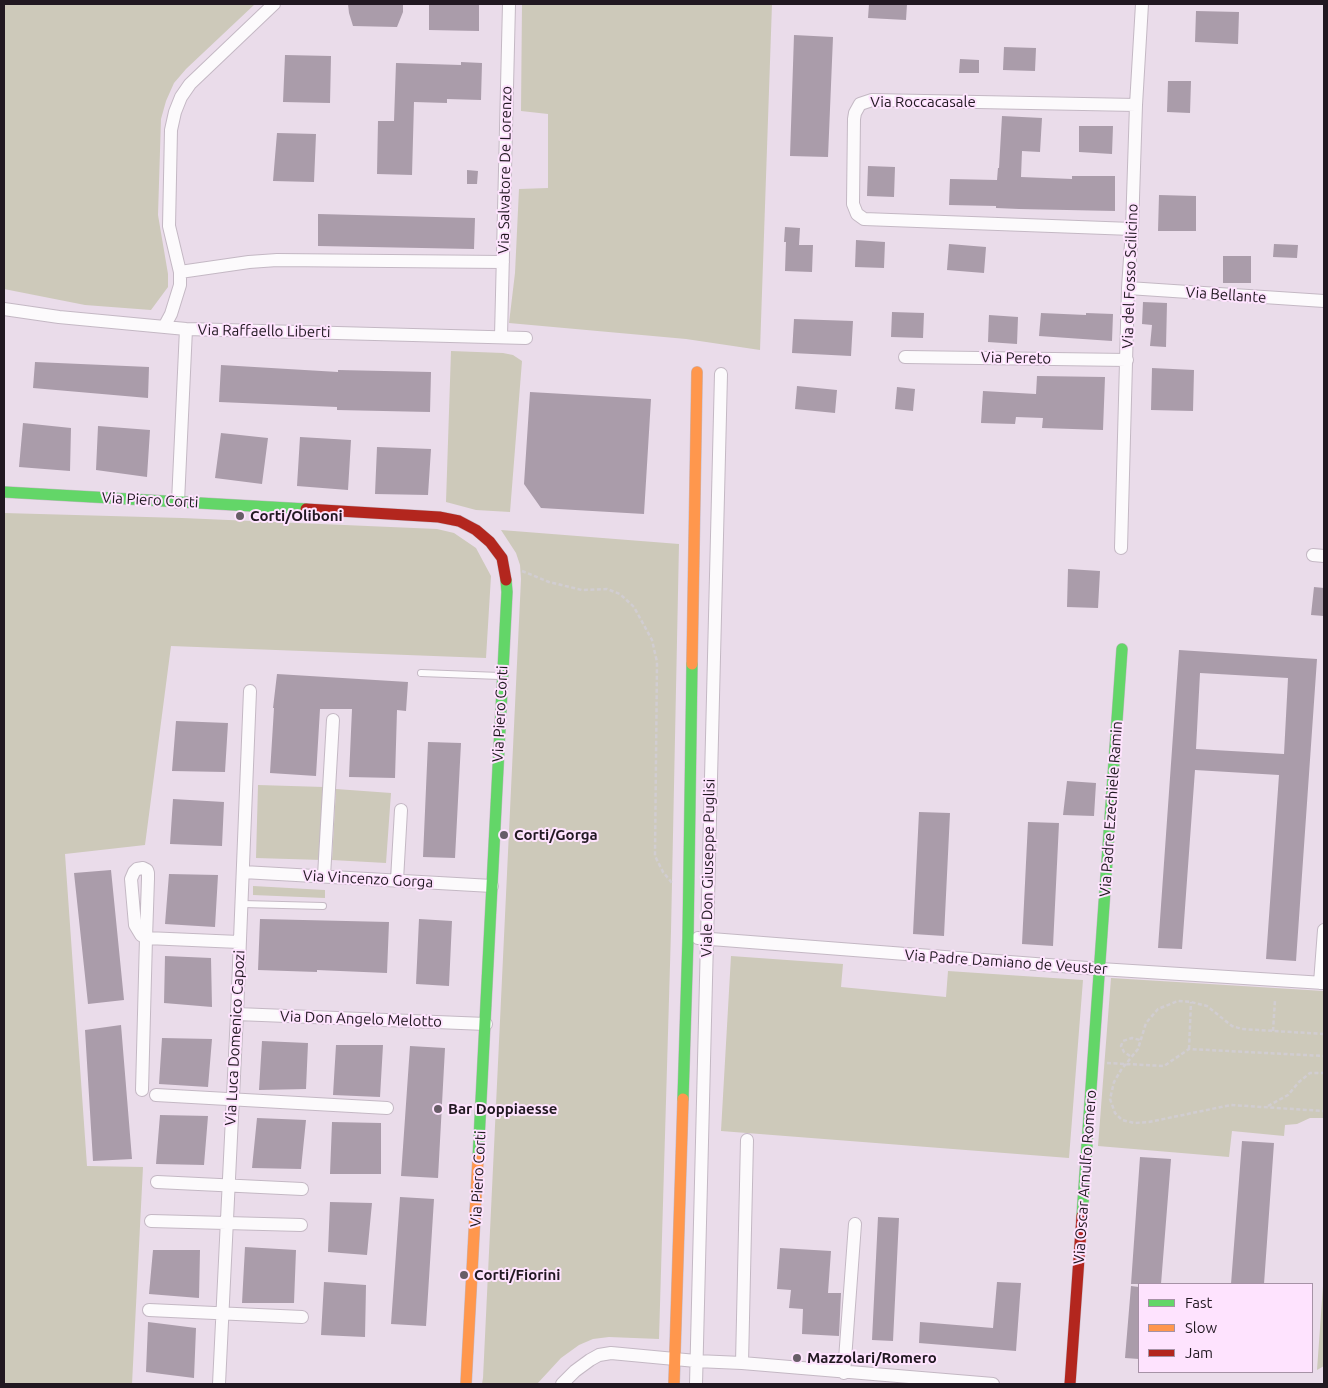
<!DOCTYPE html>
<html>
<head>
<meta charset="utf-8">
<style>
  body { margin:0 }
  #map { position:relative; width:1328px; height:1388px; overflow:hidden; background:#eadcea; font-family:Ubuntu,sans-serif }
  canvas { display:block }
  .frame { position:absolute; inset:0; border:5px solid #211821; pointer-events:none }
  .legend { position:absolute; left:1138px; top:1283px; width:175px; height:90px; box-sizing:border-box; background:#fee3fe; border:1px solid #a692a6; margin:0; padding:6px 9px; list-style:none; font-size:15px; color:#211821 }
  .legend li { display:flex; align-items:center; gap:10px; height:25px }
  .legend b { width:25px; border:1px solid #a692a6 }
</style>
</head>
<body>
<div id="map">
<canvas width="1328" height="1388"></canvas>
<div class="frame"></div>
<ul class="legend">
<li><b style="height:6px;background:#63d668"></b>Fast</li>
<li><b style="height:6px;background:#ff974d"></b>Slow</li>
<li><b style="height:6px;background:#b3261e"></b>Jam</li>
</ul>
</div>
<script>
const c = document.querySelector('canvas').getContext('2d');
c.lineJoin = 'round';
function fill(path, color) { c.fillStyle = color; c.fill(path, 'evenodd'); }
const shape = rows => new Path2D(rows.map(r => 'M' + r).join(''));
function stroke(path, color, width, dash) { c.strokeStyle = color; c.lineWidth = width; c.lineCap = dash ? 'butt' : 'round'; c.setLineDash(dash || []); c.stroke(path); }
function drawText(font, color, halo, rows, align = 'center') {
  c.font = font + ' Ubuntu,sans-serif'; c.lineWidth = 4; c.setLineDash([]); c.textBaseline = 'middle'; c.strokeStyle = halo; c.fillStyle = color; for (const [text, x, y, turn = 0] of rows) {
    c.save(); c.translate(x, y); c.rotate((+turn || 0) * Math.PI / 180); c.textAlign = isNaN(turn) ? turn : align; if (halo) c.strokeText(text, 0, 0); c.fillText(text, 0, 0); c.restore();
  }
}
fill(shape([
  [4,4,255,4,186,69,174,83,166,101,161,119,158,215,168,274,168,287,151,310,85,305,4,289],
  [522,4,772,4,760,350,686,339,509,323,515,273,519,189,548,188,548,114,521,111],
  [451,351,503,353,513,355,522,361,510,512,476,510,446,502],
  [4,513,182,518,437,529,454,533,476,548,491,576,486,658,171,646,145,845,65,854,87,1166,143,1167,132,1384,4,1384],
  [501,530,679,544,671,931,659,1339,609,1337,593,1339,579,1345,561,1358,537,1384,482,1384,483,1378,521,579,520,565,516,553],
  [258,785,324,787,322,860,256,858],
  [336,789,391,793,386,863,332,860],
  [253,886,325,890,325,898,253,895],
  [731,956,843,964,841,987,946,997,948,971,1083,980,1069,1158,721,1131],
  [1111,978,1324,991,1324,1118,1310,1118,1297,1124,1285,1125,1284,1136,1232,1131,1229,1157,1098,1146],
  [1324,1272,1324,1366,1317,1370]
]), '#cdc9ba');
fill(shape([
  [348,4,403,4,403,12,397,27,353,26,349,13],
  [429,4,479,4,479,31,429,30],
  [869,4,907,4,906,20,868,18],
  [1196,11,1239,12,1238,44,1195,42],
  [794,35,833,37,828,157,790,156],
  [1004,47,1036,48,1035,71,1003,70],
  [285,55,331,56,330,103,283,102],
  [960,59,979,60,979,73,959,73],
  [461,62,482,63,481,100,447,99,447,103,414,102,412,175,377,174,378,121,394,121,396,63,461,65],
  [1168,81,1191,81,1190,113,1167,112],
  [1002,116,1042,118,1040,152,1022,151,1021,177,1072,179,1072,176,1115,176,1115,211,1019,209,996,208,996,206,949,205,950,179,997,180,998,168,999,168],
  [1079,126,1113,126,1112,154,1079,152],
  [277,133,316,134,314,182,273,181],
  [868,166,895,167,894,197,867,196],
  [467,170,478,171,477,184,467,184],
  [1159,195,1196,196,1196,231,1158,231],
  [318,214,475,218,474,249,318,246],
  [785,227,800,228,799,245,813,245,812,272,785,271,786,242,784,242],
  [856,240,885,242,884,268,855,267],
  [949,244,986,247,984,273,947,270],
  [1274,244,1298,245,1297,258,1273,257],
  [1223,256,1251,256,1251,283,1223,283],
  [1143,302,1167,303,1166,347,1150,346,1152,325,1142,324],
  [892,312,924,313,923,338,891,337],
  [1041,313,1086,315,1086,313,1113,314,1112,341,1039,336],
  [989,315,1018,317,1017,344,988,342],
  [794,319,853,321,851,356,792,353],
  [35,362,149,367,148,398,33,388],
  [221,365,338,372,338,370,431,372,430,412,337,410,337,407,219,402],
  [1152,368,1194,370,1193,411,1151,410],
  [1037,376,1105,377,1103,430,1042,428,1043,418,1016,417,1015,424,981,423,983,391,1036,394],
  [797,386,837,390,835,413,795,409],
  [897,387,915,389,913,411,895,409],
  [530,392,651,399,644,514,541,508,524,484],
  [23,423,71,428,70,471,19,467],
  [98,426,150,430,147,477,96,470],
  [221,433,268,438,262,484,215,478],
  [300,437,351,440,348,490,297,486],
  [377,447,431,449,428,495,375,494],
  [1068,569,1100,571,1098,608,1067,607],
  [1314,587,1324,588,1324,616,1311,615],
  [1179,650,1317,659,1296,961,1266,959,1279,775,1195,770,1182,949,1158,948],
  [1200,673,1288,678,1284,754,1196,749],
  [277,674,408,682,406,711,397,710,395,778,349,777,352,709,320,709,316,776,270,773,274,708,273,708],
  [176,721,228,723,225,772,172,771],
  [428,742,461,743,455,858,423,857],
  [1067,781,1096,783,1094,816,1063,815],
  [173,799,224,802,222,846,170,844],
  [919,812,950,813,944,936,913,934],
  [1028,822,1059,823,1053,946,1022,944],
  [111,870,124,1000,88,1004,74,873],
  [169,874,218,875,215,927,165,924],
  [260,919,389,922,387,973,317,970,317,972,258,970],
  [419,919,452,921,449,986,416,984],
  [165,956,211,958,212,1007,164,1003],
  [121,1025,132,1159,93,1161,85,1030],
  [162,1038,212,1039,208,1087,159,1084],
  [262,1041,308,1043,306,1089,259,1090],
  [336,1045,383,1045,380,1097,333,1095],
  [410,1046,445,1048,438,1178,401,1176],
  [160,1115,208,1116,204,1165,156,1164],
  [257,1118,306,1120,301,1169,252,1168],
  [332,1122,381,1123,381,1174,330,1174],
  [1242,1141,1274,1143,1264,1284,1231,1284],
  [1140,1157,1171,1159,1161,1284,1131,1284],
  [400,1197,434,1199,426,1326,391,1324],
  [330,1202,372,1203,367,1255,328,1252],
  [878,1217,899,1218,893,1341,872,1340],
  [245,1247,296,1250,294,1303,242,1303],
  [780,1248,831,1251,828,1293,841,1293,839,1336,802,1334,803,1309,789,1308,791,1290,777,1289],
  [153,1250,200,1250,199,1298,149,1294],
  [324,1282,366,1285,365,1337,321,1335],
  [997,1282,1021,1283,1016,1351,919,1343,920,1322,993,1328],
  [1131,1286,1139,1287,1139,1359,1125,1358],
  [148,1322,196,1328,194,1378,146,1372]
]), '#aa9caa');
const lane = shape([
  [421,673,500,676],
  [242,904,323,906]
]);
const street = shape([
  [1132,229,864,219,857,214,853,204,854,119,855,113,860,104,872,100,1136,105],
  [180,272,249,262,277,260,503,262],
  [1128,288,1324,301],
  [4,309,59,317,186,329,526,338],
  [164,327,171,314,180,285,180,272,169,226,171,130,175,112,181,97,190,84,274,4],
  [501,336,509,4],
  [905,357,1127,360],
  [178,502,186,329],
  [1121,548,1128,288,1132,229,1136,105,1142,4],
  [1313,555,1324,556],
  [243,872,492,886],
  [324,876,333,720],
  [397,880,401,810],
  [698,938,1100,969,1324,983],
  [1320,983,1324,930],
  [237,1014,486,1024],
  [142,1090,146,938,148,879,148,873,147,870,143,868,137,869,134,872,131,879,135,925,141,935,146,938,239,942],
  [156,1095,387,1108],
  [157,1182,302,1189],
  [151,1221,301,1225],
  [149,1310,302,1317],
  [742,1363,747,1140],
  [844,1373,855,1224],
  [219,1384,237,1014,250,691],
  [562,1384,575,1371,590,1360,599,1355,611,1353,696,1361,742,1363,993,1384],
  [696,1384,721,374]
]);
const fast = shape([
  [4,492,306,509],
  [683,1099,688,938,692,664],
  [478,1159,507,592,506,580],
  [1082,1216,1122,649]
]);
const slow = shape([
  [692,664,697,372],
  [466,1384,478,1159],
  [674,1384,683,1099]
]);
const jam = shape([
  [306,509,439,517,459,521,476,530,490,542,502,558,506,580],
  [1070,1384,1082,1216]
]);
stroke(lane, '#c4b8c4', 8);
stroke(street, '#c4b8c4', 14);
stroke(fast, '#c4b8c4', 12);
stroke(slow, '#c4b8c4', 12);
stroke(jam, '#c4b8c4', 12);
stroke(shape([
  [522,571,549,582,582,590,607,589,620,594,634,607,652,640,657,662,655,856,663,872,672,883],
  [1273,1031,1275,1000],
  [1324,1034,1242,1029,1232,1026,1207,1006,1191,1002,1178,1001,1158,1009,1146,1023,1138,1049,1121,1070,1114,1082,1110,1099,1115,1113,1122,1120,1134,1123,1149,1122,1231,1105,1324,1111],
  [1189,1049,1191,1002],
  [1130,1056,1124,1052,1121,1046,1123,1041,1132,1038,1140,1040],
  [1107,1063,1164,1066,1189,1049,1324,1056],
  [1268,1106,1288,1095,1299,1082,1310,1073,1324,1073]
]), '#d1cdd1', 2.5, [4, 2.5]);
stroke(lane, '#fcfafc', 6);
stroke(street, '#fcfafc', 12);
stroke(fast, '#63d668', 11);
stroke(slow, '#ff974d', 11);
stroke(jam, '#b3261e', 11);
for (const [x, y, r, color] of [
  [240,516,5,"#675d67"],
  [504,835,5,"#675d67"],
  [438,1109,5,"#675d67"],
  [464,1275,5,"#675d67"],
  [797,1358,5,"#675d67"]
]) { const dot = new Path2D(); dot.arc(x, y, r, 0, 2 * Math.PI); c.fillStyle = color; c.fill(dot); stroke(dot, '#fee3fe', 2); }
drawText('15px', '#211821', '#fee3fe', [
  ["Via Roccacasale",923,102],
  ["Via Salvatore De Lorenzo",505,170,-89],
  ["Via del Fosso Scilicino",1130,276,-88],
  ["Via Bellante",1226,295,4],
  ["Via Raffaello Liberti",264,331,1],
  ["Via Pereto",1016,358,1],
  ["Via Piero Corti",150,500,3],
  ["Via Piero Corti",500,714,-87],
  ["Via Padre Ezechiele Ramin",1111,809,-86],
  ["Viale Don Giuseppe Puglisi",708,868,-89],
  ["Via Vincenzo Gorga",368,879,3],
  ["Via Padre Damiano de Veuster",1006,962,4],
  ["Via Don Angelo Melotto",361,1019,2],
  ["Via Luca Domenico Capozi",235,1038,-87],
  ["Via Oscar Arnulfo Romero",1085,1177,-86],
  ["Via Piero Corti",478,1179,-87]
]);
drawText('bold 15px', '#211821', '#fee3fe', [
  ["Corti/Oliboni",250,516],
  ["Corti/Gorga",514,835],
  ["Bar Doppiaesse",448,1109],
  ["Corti/Fiorini",474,1275],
  ["Mazzolari/Romero",807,1358]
], 'left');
</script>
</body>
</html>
